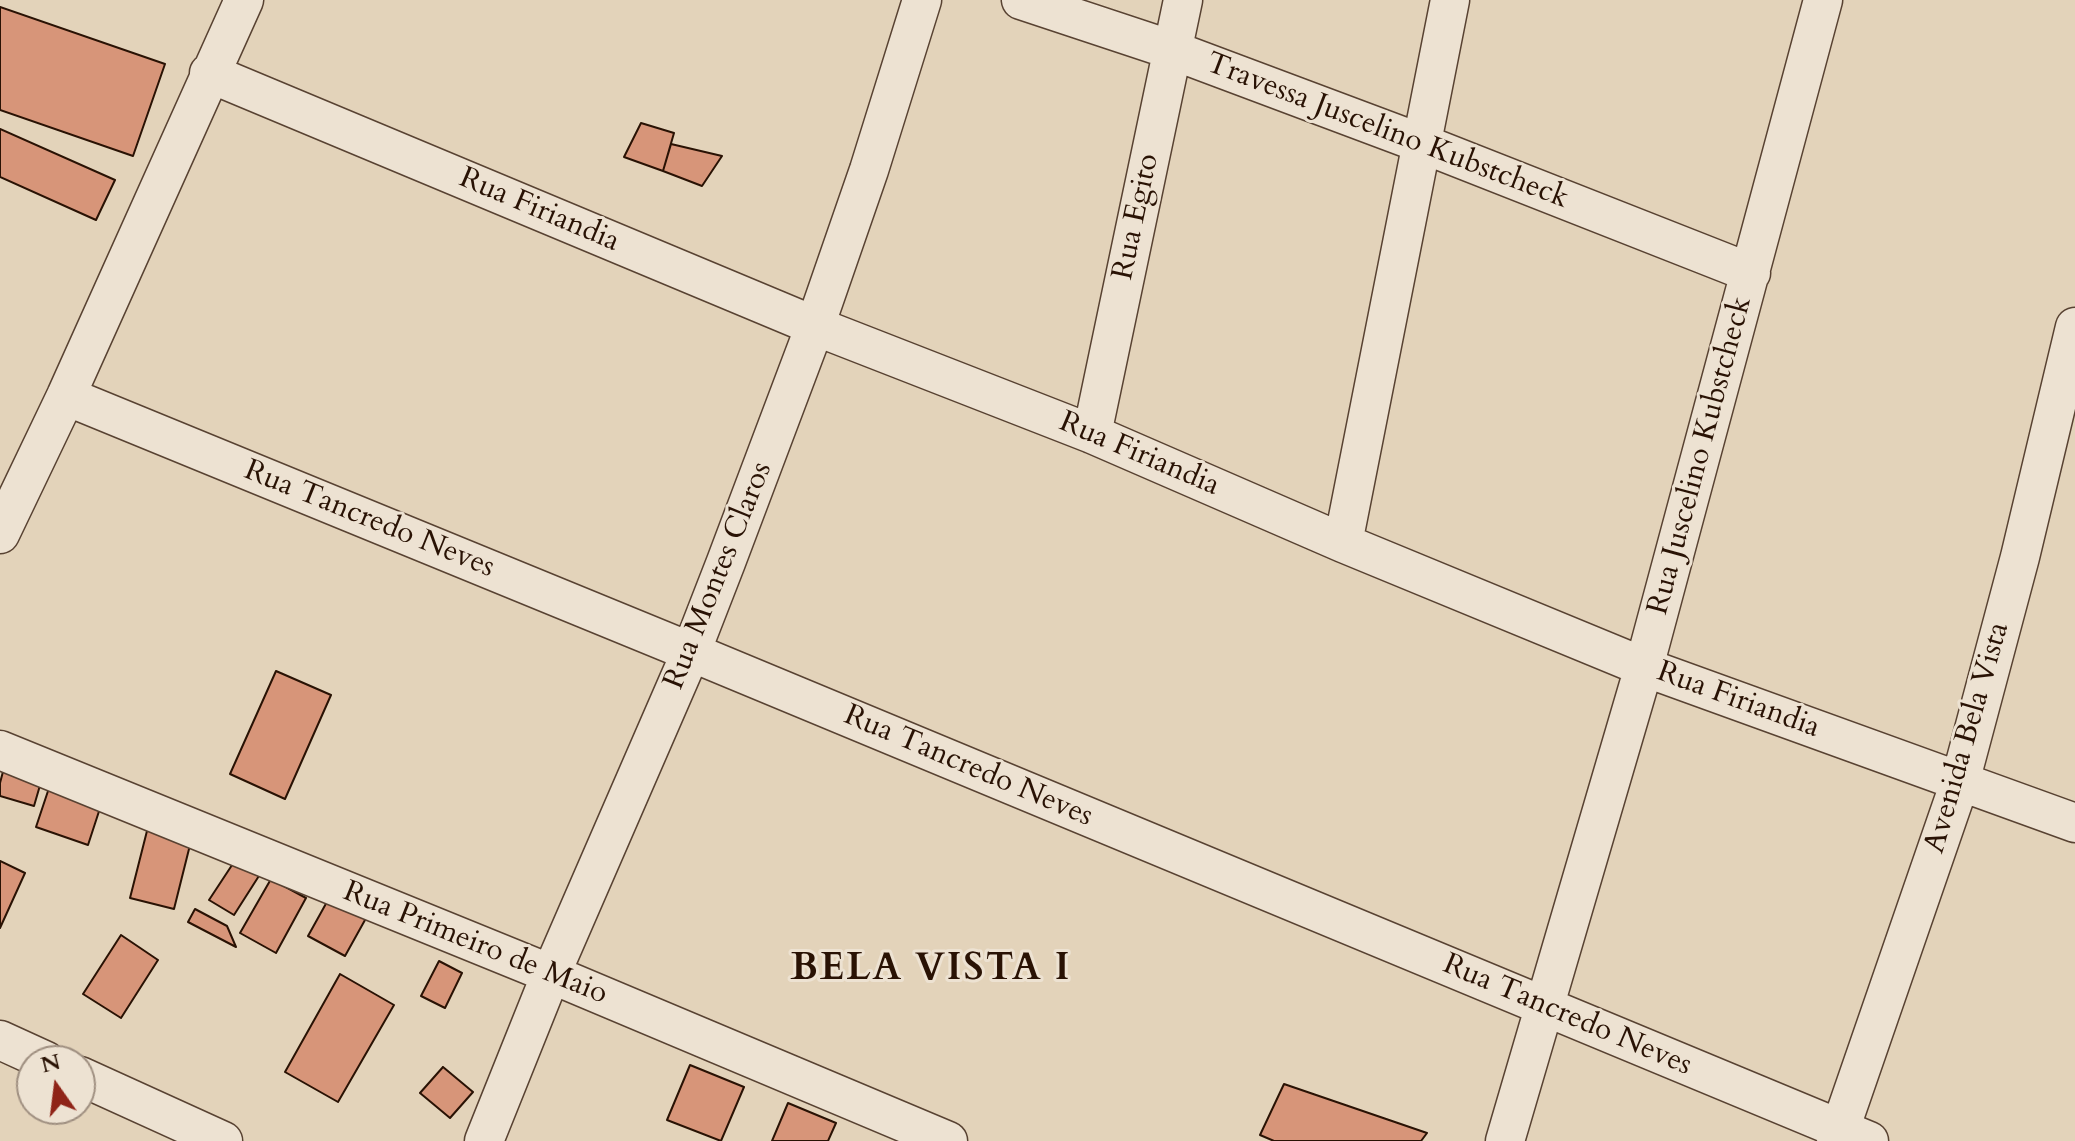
<!DOCTYPE html>
<html>
<head>
<meta charset="utf-8">
<style>
  body { margin:0 }
  #map { position:relative; width:2075px; height:1141px; overflow:hidden; background:#e3d3ba; font-family:Cardo,serif }
  canvas { display:block }
  .north { position:absolute; left:16px; top:1045px; width:80px; height:80px; box-sizing:border-box; background:#ede2d2; border:2px solid #9f8f80; border-radius:50%; rotate:346deg; font-size:22px; font-weight:700; line-height:32px; text-align:center; color:#291204 }
  .north::after { content:''; display:block; margin:auto; width:28px; height:36px; background:#8f2418; clip-path:polygon(50% 0,100% 100%,50% 72%,0 100%) }
</style>
</head>
<body>
<div id="map">
<canvas width="2075" height="1141"></canvas>
<div class="north">N</div>
</div>
<script>
const c = document.querySelector('canvas').getContext('2d');
c.lineJoin = 'round';
function fill(path, color) { c.fillStyle = color; c.fill(path, 'evenodd'); }
const shape = rows => new Path2D(rows.map(r => 'M' + r).join(''));
function stroke(path, color, width, dash) { c.strokeStyle = color; c.lineWidth = width; c.lineCap = dash ? 'butt' : 'round'; c.setLineDash(dash || []); c.stroke(path); }
function drawText(font, color, halo, rows, align = 'center') {
  c.font = font + ' Cardo,serif'; c.lineWidth = 6; c.setLineDash([]); c.textBaseline = 'middle'; c.strokeStyle = halo; c.fillStyle = color; for (const [text, x, y, turn = 0] of rows) {
    c.save(); c.translate(x, y); c.rotate((+turn || 0) * Math.PI / 180); c.textAlign = isNaN(turn) ? turn : align; if (halo) c.strokeText(text, 0, 0); c.fillText(text, 0, 0); c.restore();
  }
}
const building = shape([
  [0,7,165,64,133,156,0,110,0,7],
  [641,123,674,133,663,171,624,157,641,123],
  [0,129,115,180,96,220,0,177,0,129],
  [671,144,722,156,702,186,663,171,671,144],
  [276,671,331,695,285,799,230,774,276,671],
  [5,764,43,775,34,806,0,796,0,783,5,764],
  [51,782,103,799,88,845,36,827,51,782],
  [149,823,193,833,174,909,130,898,149,823],
  [236,859,264,868,234,915,209,900,236,859],
  [0,861,25,873,0,928,0,861],
  [271,879,306,898,276,953,240,933,271,879],
  [333,891,370,911,345,956,308,936,333,891],
  [195,909,227,926,236,947,188,922,195,909],
  [121,935,158,960,121,1018,83,994,121,935],
  [439,961,462,973,445,1008,421,996,439,961],
  [340,974,394,1005,338,1102,285,1072,340,974],
  [690,1065,744,1087,721,1141,667,1120,690,1065],
  [443,1067,473,1092,450,1118,420,1093,443,1067],
  [1284,1084,1427,1133,1421,1141,1274,1141,1260,1135,1284,1084],
  [788,1103,836,1123,828,1141,772,1141,788,1103]
]);
fill(building, '#d79579');
stroke(building, '#291204', 2);
const street = shape([
  [1021,0,1172,50,1423,144,1751,273],
  [209,73,815,326,1092,434,1343,543,1644,667,2075,823],
  [66,396,691,652,1869,1141],
  [1092,434,1183,0],
  [0,534,66,396,244,0],
  [1343,543,1450,0],
  [0,750,551,974,948,1141],
  [0,1040,46,1061],
  [80,1076,223,1141],
  [484,1141,551,974,691,652,726,562,815,326,869,170,922,0],
  [1505,1141,1644,667,1823,0],
  [1836,1141,1960,782,2020,557,2075,327]
]);
stroke(street, '#584232', 41);
stroke(street, '#ede2d2', 38);
drawText('30px', '#291204', '#ede2d2', [
  ["Travessa Juscelino Kubstcheck",1387,132,21],
  ["Rua Firiandia",539,211,23],
  ["Rua Egito",1137,217,-78],
  ["Rua Firiandia",1139,455,23],
  ["Rua Juscelino Kubstcheck",1701,456,-75],
  ["Rua Tancredo Neves",369,520,22],
  ["Rua Montes Claros",719,576,-68],
  ["Rua Firiandia",1738,701,20],
  ["Avenida Bela Vista",1968,738,-74],
  ["Rua Tancredo Neves",968,767,23],
  ["Rua Primeiro de Maio",475,944,22],
  ["Rua Tancredo Neves",1567,1016,23]
]);
c.letterSpacing = '2px';
drawText('bold 38px', '#291204', '#ede2d2', [
  ["BELA VISTA I",931,970]
]);
c.letterSpacing = '0px';
</script>
</body>
</html>
